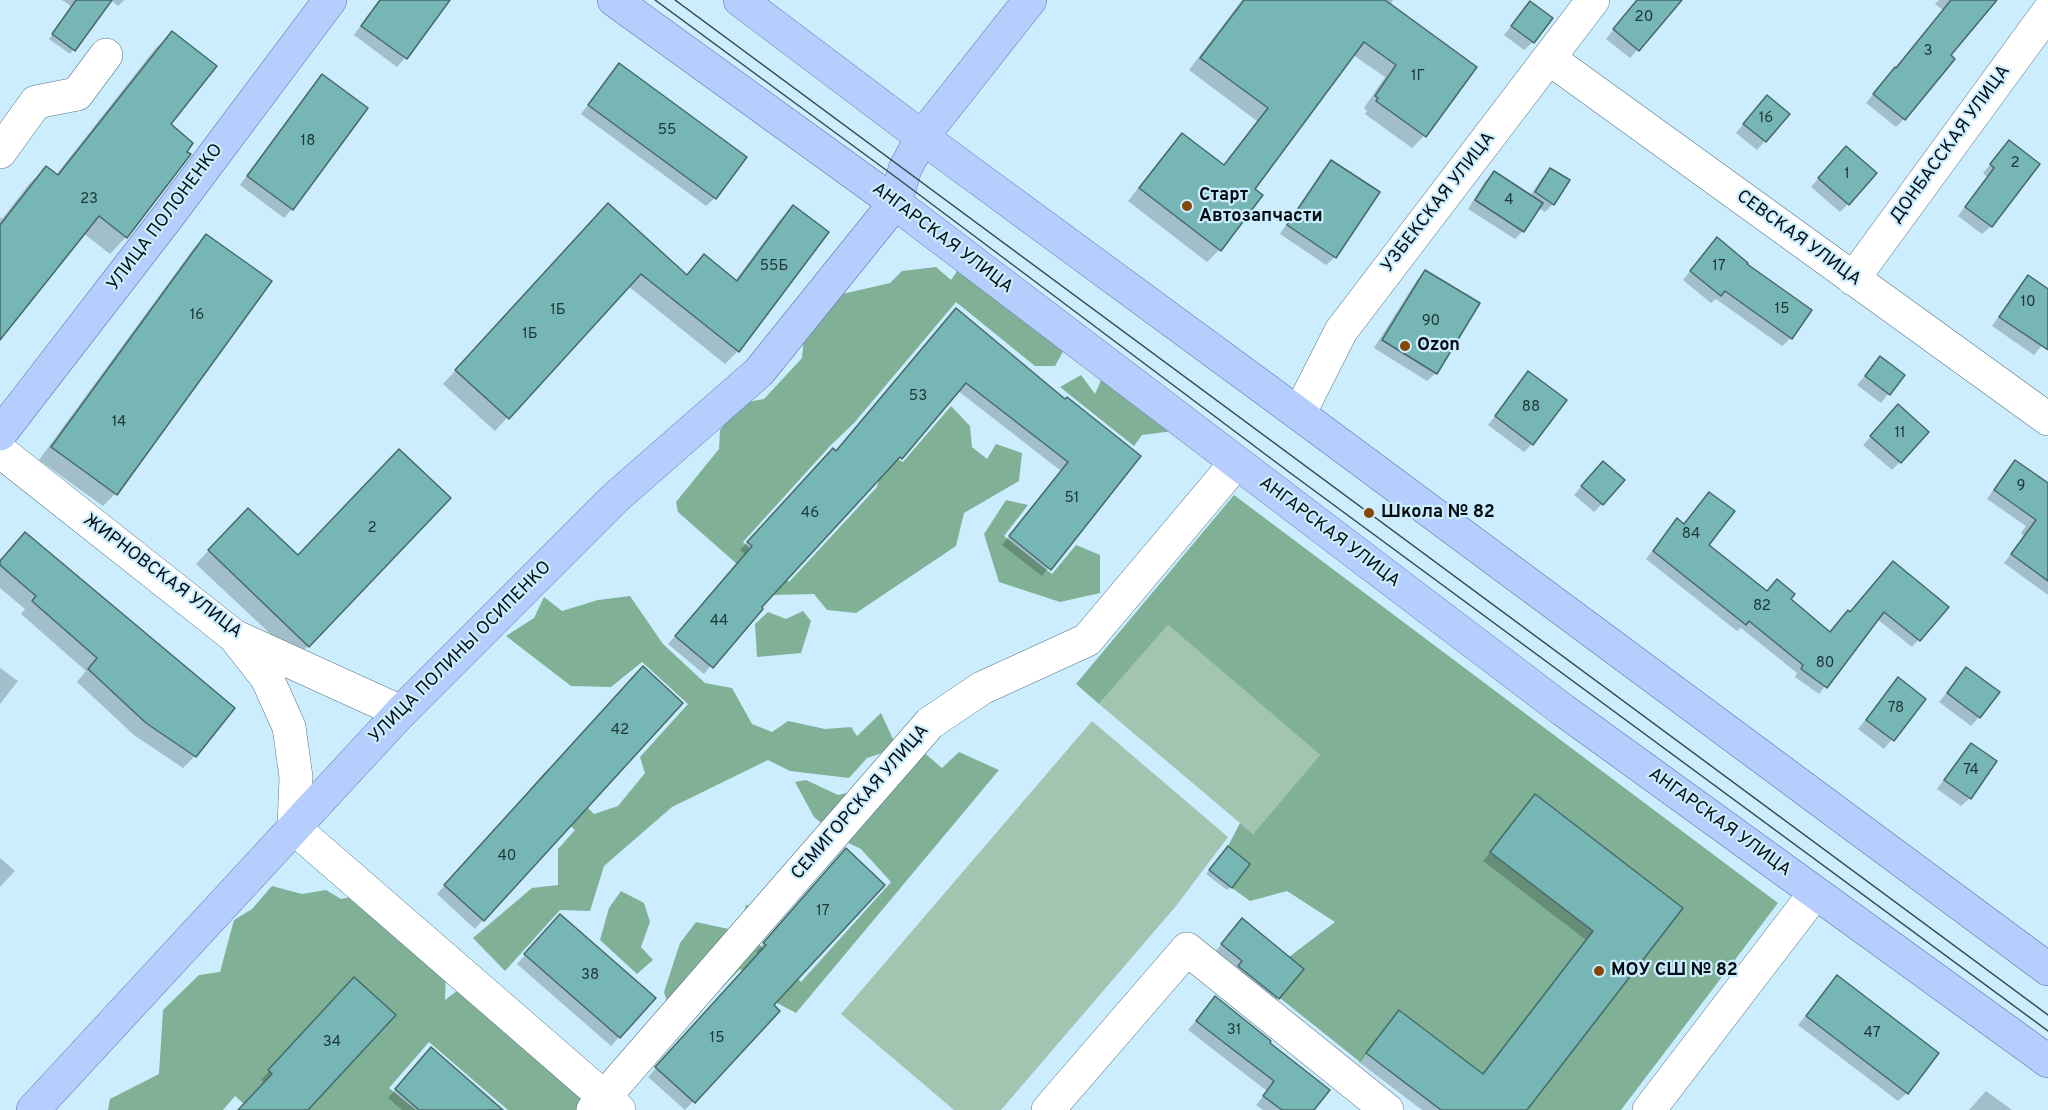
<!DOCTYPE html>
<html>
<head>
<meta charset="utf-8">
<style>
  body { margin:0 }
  canvas { display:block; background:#cbedfd }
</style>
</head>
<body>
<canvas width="2048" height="1110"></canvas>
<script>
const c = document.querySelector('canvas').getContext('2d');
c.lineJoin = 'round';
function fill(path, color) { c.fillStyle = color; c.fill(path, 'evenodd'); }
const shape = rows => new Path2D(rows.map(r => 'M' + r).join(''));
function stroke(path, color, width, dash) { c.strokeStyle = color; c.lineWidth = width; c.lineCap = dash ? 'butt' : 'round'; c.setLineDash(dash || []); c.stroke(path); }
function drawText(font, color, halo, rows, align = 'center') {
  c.font = font + ' Overpass,sans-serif'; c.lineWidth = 4.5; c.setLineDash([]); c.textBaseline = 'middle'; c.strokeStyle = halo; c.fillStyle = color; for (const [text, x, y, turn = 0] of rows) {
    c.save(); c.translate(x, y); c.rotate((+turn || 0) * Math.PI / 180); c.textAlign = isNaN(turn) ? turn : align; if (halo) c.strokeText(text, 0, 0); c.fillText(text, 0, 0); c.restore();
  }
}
fill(shape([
  [1168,625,1320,755,1253,834,1099,704],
  [1092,721,1228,837,1176,906,1001,1110,954,1110,841,1014]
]), '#a3c4b1');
fill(shape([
  [962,264,1069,341,1055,366,1035,366,956,302,854,423,830,446,743,542,789,582,877,487,885,456,894,457,903,462,951,406,970,426,972,447,987,459,996,444,1022,453,1019,481,964,513,956,546,856,613,827,610,814,594,772,595,678,512,676,502,719,449,720,430,742,403,764,399,802,358,804,336,838,295,890,283,902,271,936,267,951,280],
  [1105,371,1181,430,1142,435,1134,446,1060,387,1081,375,1095,394],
  [1234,495,1778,903,1621,1110,1527,1110,1683,908,1535,794,1490,852,1593,931,1483,1074,1400,1010,1360,1062,1280,998,1304,969,1289,957,1335,922,1287,891,1250,901,1232,888,1250,864,1228,846,1240,823,1253,834,1320,755,1168,625,1099,704,1076,684],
  [1006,500,1028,505,1004,536,1052,574,1076,545,1100,555,1100,593,1060,602,999,582,984,534],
  [630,596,663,644,705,683,732,688,752,724,772,732,788,721,825,729,851,727,857,736,881,713,897,748,867,758,849,778,790,771,768,760,672,807,604,866,590,911,560,910,505,971,473,938,532,888,558,885,558,849,575,830,530,789,548,769,594,814,618,806,645,773,640,757,688,704,642,662,611,687,571,686,506,636,534,618,544,597,562,611,598,600],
  [803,611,811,621,801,653,757,657,755,624,768,612,786,619],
  [914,744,942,768,959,752,999,770,796,1013,777,1003,740,969,682,1030,676,1029,664,992,680,943,696,922,738,931,746,905,764,908,754,940,801,982,891,882,861,849,842,840,814,817,795,782,806,780,838,795,856,791],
  [272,886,302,894,326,890,341,899,361,895,446,970,445,1000,465,985,590,1098,590,1110,508,1110,429,1042,389,1088,416,1110,251,1110,235,1096,223,1110,108,1110,110,1099,159,1074,163,1010,199,975,220,972,234,920,252,909],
  [621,891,644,903,650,922,641,947,653,960,637,974,600,940,609,908]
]), '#80b196');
fill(shape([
  [62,0,110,0,70,54,49,39,72,7],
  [111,0,124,0,118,6],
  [379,0,448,0,405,58,397,67,354,35],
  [1242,0,1393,0,1390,5,1475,67,1424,136,1412,148,1365,114,1367,111,1364,108,1385,77,1353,55,1253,189,1261,196,1219,250,1207,262,1128,201,1170,147,1182,135,1223,166,1257,121,1189,70],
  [1637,0,1680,0,1630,58,1606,39],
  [1939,0,1995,0,1949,55,1904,119,1896,127,1866,103,1943,10,1935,4],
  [1530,3,1533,42,1524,50,1504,35],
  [172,33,169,124,185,152,189,155,126,237,110,254,83,233,0,337,0,218,2,219,29,184,46,168,56,175,155,49],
  [619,65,715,198,706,206,581,114],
  [322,76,292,209,284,218,240,185,314,85],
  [1758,106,1765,141,1757,150,1736,133],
  [2009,142,1991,226,1982,234,1958,216,1987,177,1983,173],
  [1838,156,1848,204,1840,212,1811,187],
  [1331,162,1335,257,1326,265,1280,234,1323,170],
  [1551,170,1553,204,1545,212,1538,208,1523,231,1515,239,1468,209,1485,181,1494,173,1530,196,1542,178],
  [793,207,827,232,738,351,725,364,628,286,495,431,443,384,595,218,686,276,704,256,735,281,780,220],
  [207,236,115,494,103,506,39,460,194,248],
  [1709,248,1791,338,1782,346,1716,299,1711,303,1683,280],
  [1426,271,1436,373,1427,381,1374,348,1417,280],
  [2028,277,2048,291,2048,338,2034,355,1992,326,2020,285],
  [948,318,1065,401,1139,456,1042,576,1002,545,1061,471,957,390,901,457,893,465,892,464,759,608,704,674,668,644,746,555,740,550,825,458,835,453],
  [1880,358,1903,375,1881,403,1857,385],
  [1528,373,1532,444,1524,452,1488,425],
  [1890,415,1900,462,1892,470,1863,445],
  [2015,462,2048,485,2048,595,2004,563,2024,536,2021,533,2026,526,1987,499,2007,470],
  [1595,471,1602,504,1594,512,1574,495],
  [235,522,298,557,308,646,296,658,196,564],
  [1670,528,1707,545,1766,592,1789,599,1829,633,1848,612,1850,614,1947,607,1912,647,1877,619,1819,694,1795,677,1797,673,1741,628,1737,631,1646,559],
  [13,546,195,756,183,768,134,735,77,682,86,671,21,614,25,609,0,588,0,561],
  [0,668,18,681,0,704],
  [1966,669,1979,717,1971,726,1939,702],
  [635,676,483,920,475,929,437,894],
  [1898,679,1924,699,1884,749,1858,729],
  [1971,745,1970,798,1961,806,1937,789,1963,753],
  [1535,796,1681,908,1525,1110,1422,1110,1359,1062,1391,1020,1482,1075,1586,940,1483,861],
  [1224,852,1231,887,1227,890,1206,874],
  [0,858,15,871,0,887],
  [838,859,772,1006,778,1011,685,1110,648,1077,759,954,756,952],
  [552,924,654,998,611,1046,517,964],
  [1234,929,1278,998,1269,1006,1214,953],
  [1837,977,1907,1093,1898,1101,1798,1025],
  [346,988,306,1110,240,1110,265,1083,261,1080],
  [1215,998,1268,1043,1312,1110,1263,1110,1256,1105,1267,1091,1188,1030],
  [423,1058,501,1110,402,1110,388,1098],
  [1986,1091,2012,1110,1969,1110]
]), '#0003');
const building = shape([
  [76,0,112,0,75,51,52,34,76,0],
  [380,0,450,0,407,59,361,26,380,0],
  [1244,0,1385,0,1477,67,1426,137,1376,101,1378,98,1375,96,1396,65,1364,42,1255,189,1263,195,1221,251,1139,188,1182,133,1224,165,1268,108,1200,58,1244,0],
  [1637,0,1682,0,1639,51,1613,29,1637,0],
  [1951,0,1997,0,1951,55,1955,59,1905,120,1873,94,1895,67,1896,68,1951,0],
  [1530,1,1553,18,1534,43,1511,26,1530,1],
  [172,31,217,66,171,124,193,143,187,152,191,154,127,238,99,216,0,340,0,225,46,166,58,175,172,31],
  [619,63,747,157,716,199,588,105,619,63],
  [322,74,368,108,293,210,247,176,322,74],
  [1767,95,1790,114,1766,142,1743,124,1767,95],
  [2009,140,2040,164,1992,227,1965,207,1994,168,1990,164,2009,140],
  [1846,146,1877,173,1849,205,1818,178,1846,146],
  [1331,160,1380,192,1336,258,1287,225,1331,160],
  [1550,168,1570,180,1554,205,1535,192,1550,168],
  [1494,171,1543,203,1524,232,1475,200,1494,171],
  [608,203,687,275,704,254,737,281,793,205,829,232,739,352,641,274,509,419,455,370,608,203],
  [206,234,272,281,117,495,51,447,206,234],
  [1717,237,1748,263,1747,264,1812,310,1792,339,1725,291,1721,296,1690,271,1717,237],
  [1425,270,1480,303,1437,374,1382,340,1425,270],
  [2028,275,2048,289,2048,350,1999,317,2028,275],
  [956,308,1065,399,1067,397,1141,456,1051,570,1009,536,1068,462,966,383,902,459,900,457,762,607,763,609,713,668,675,636,752,546,747,542,833,448,836,451,956,308],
  [1880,356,1905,375,1890,395,1865,376,1880,356],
  [1528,371,1567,400,1533,445,1495,416,1528,371],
  [1898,404,1929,432,1901,463,1870,436,1898,404],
  [399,449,451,498,309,647,208,550,248,508,298,555,399,449],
  [2015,460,2048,483,2048,581,2011,554,2036,520,1994,490,2015,460],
  [1603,461,1625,480,1603,505,1581,486,1603,461],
  [1709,492,1735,511,1709,545,1767,591,1777,579,1795,594,1791,599,1830,632,1848,610,1850,612,1893,561,1949,607,1920,641,1884,612,1827,688,1801,669,1803,665,1749,621,1746,625,1653,551,1677,518,1684,524,1709,492],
  [25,532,235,708,196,757,146,723,88,669,97,658,32,601,36,596,0,565,0,561,25,532],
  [643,666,683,703,484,921,444,885,643,666],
  [1966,667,2000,692,1980,718,1947,693,1966,667],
  [1898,677,1926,699,1894,741,1866,720,1898,677],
  [1971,743,1997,761,1971,799,1944,780,1971,743],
  [1535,794,1683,908,1527,1110,1441,1110,1366,1053,1399,1010,1483,1074,1593,931,1490,852,1535,794],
  [1228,846,1250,864,1232,888,1209,870,1228,846],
  [846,848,885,885,774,1005,780,1011,695,1103,655,1067,766,945,763,943,846,848],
  [560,914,656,998,620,1038,524,954,560,914],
  [1242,918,1304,969,1279,999,1238,966,1242,961,1221,944,1242,918],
  [1837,975,1939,1053,1908,1094,1806,1016,1837,975],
  [354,977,396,1015,308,1110,238,1110,272,1074,268,1070,354,977],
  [1215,996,1271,1041,1270,1043,1330,1090,1314,1110,1282,1110,1263,1096,1274,1081,1196,1021,1215,996],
  [431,1047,503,1110,419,1110,395,1089,431,1047]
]);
fill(building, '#76b6b5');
stroke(building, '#466a6a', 1.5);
const minor = shape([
  [1550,59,2048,419],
  [0,152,36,102,77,94,106,55],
  [1853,279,2048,12],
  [1299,414,1341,331,1593,0],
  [0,451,234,636,401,712],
  [234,636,267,678,289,727,296,777,294,828,619,1110],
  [593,1110,930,723,982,688,1087,640,1236,463],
  [1048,1110,1187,949,1387,1110],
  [1649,1110,1815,893]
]);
const major = shape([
  [614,0,895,203,1563,710,2048,1061],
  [740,0,922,137,1299,414,2048,969],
  [0,434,166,219,330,0],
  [33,1110,401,712,615,498,759,372,895,203,905,169,922,137,1030,0]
]);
stroke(minor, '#577684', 34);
stroke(major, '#5875a9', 34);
stroke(minor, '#fff', 33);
stroke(major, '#b6cefd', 33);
stroke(shape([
  [655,0,901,181,1289,472,2048,1031],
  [675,0,2048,1015]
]), '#384850', 1.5);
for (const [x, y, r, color] of [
  [1187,206,6,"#854609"],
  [1405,346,6,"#854609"],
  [1369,513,6,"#854609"],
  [1599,971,6,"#854609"]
]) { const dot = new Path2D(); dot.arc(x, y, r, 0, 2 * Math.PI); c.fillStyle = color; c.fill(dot); stroke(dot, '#cbedfd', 2); }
drawText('15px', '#20373b', null, [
  ["20",1644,18],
  ["3",1928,52],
  ["1Г",1418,77],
  ["16",1766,119],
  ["55",667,131],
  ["18",308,142],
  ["2",2015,164],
  ["1",1847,175],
  ["23",89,200],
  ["4",1509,201],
  ["55Б",774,267],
  ["17",1719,267],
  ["10",2028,303],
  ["15",1782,310],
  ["1Б",558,311],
  ["16",197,316],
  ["90",1431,322],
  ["1Б",530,335],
  ["53",918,397],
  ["88",1531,408],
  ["14",119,423],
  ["11",1900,434],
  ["9",2021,487],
  ["51",1072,499],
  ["46",810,514],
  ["2",372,529],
  ["84",1691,535],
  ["82",1762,607],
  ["44",719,622],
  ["80",1825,664],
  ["78",1896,709],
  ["42",620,731],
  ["74",1971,771],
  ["40",507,857],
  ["17",823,912],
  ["38",590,976],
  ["31",1234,1031],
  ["47",1872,1034],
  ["15",717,1039],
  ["34",332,1043]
]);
drawText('18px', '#030d12', '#cbedfd', [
  ["ДОНБАССКАЯ УЛИЦА",1951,145,-54],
  ["УЗБЕКСКАЯ УЛИЦА",1439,203,-52],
  ["УЛИЦА ПОЛОНЕНКО",166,218,-53],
  ["АНГАРСКАЯ УЛИЦА",942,239,37],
  ["СЕВСКАЯ УЛИЦА",1798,239,36],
  ["АНГАРСКАЯ УЛИЦА",1329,533,37],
  ["ЖИРНОВСКАЯ УЛИЦА",162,577,37],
  ["УЛИЦА ПОЛИНЫ ОСИПЕНКО",461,653,-45],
  ["СЕМИГОРСКАЯ УЛИЦА",861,803,-49],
  ["АНГАРСКАЯ УЛИЦА",1719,823,36]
]);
drawText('bold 18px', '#030d12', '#cbedfd', [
  ["Старт",1199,196],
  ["Автозапчасти",1199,217],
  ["Ozon",1417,346],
  ["Школа № 82",1381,513],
  ["МОУ СШ № 82",1611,971]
], 'left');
</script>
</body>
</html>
